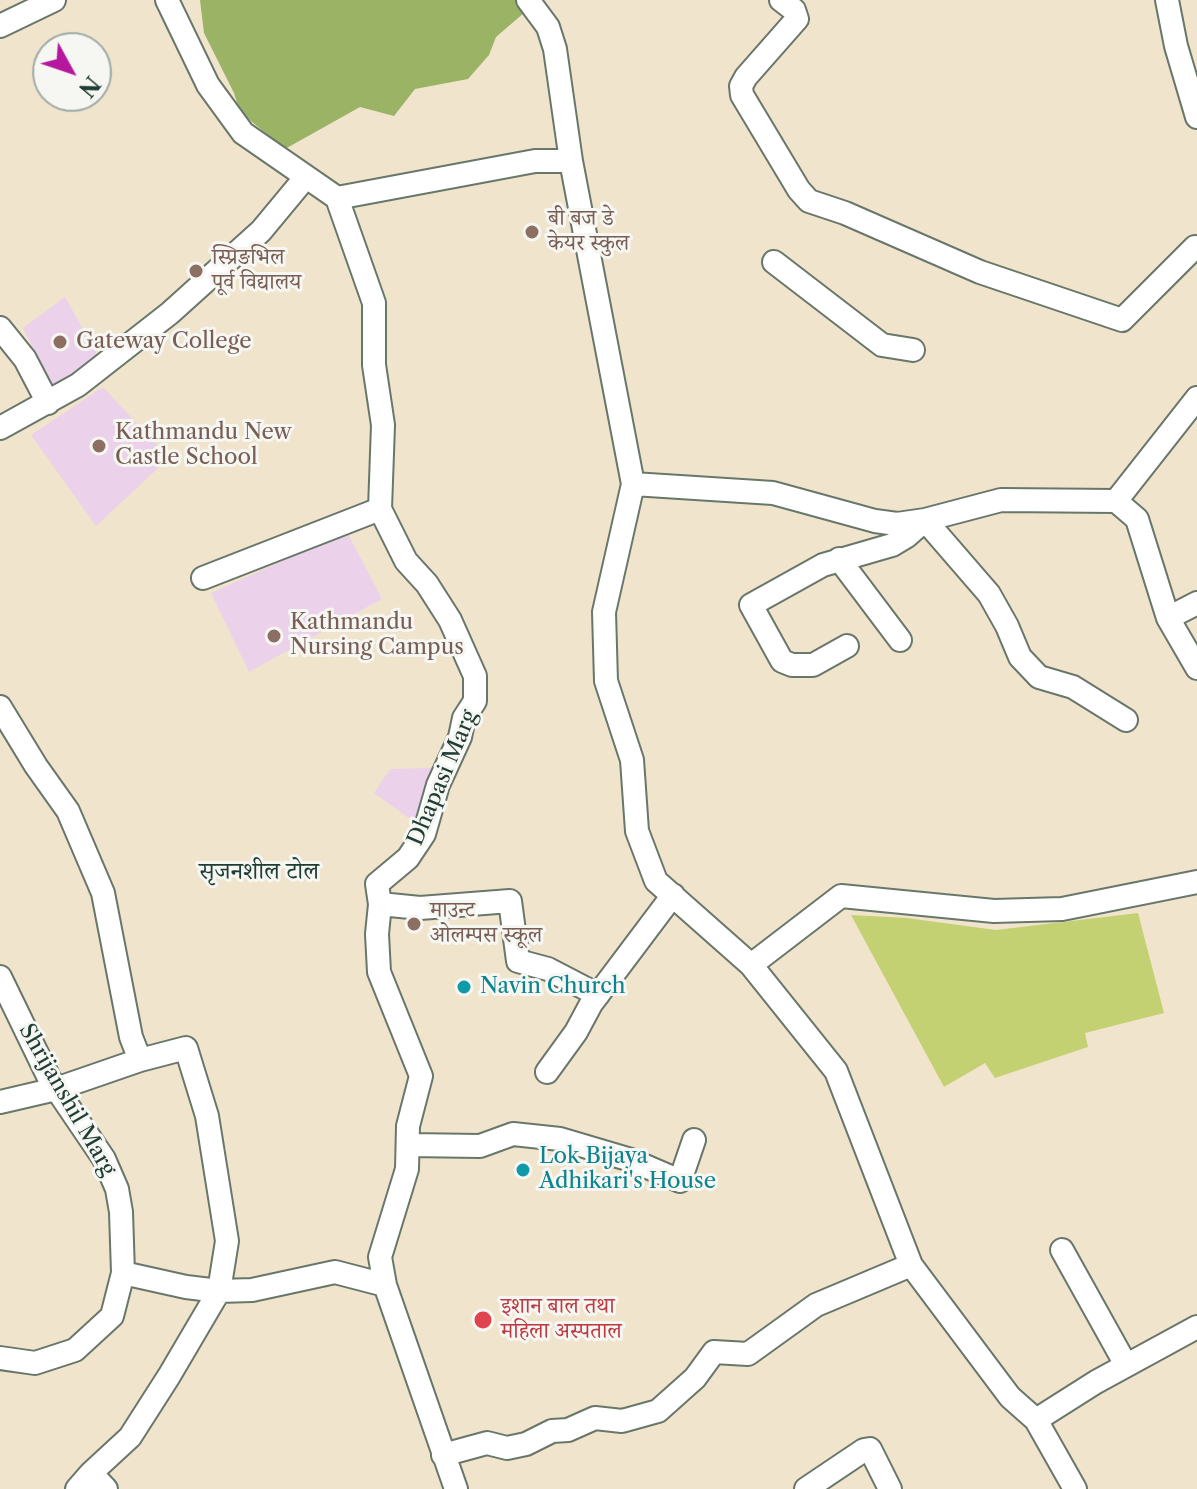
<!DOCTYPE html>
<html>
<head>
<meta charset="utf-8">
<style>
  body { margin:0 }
  #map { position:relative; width:1197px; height:1489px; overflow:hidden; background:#f1e4cd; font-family:"Libre Caslon Text",serif }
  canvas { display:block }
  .north { position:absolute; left:32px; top:32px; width:80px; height:80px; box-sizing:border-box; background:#f6f6f2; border:2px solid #a0aca6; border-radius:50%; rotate:130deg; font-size:22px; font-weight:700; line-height:32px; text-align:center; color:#1f3d34 }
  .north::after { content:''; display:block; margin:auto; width:28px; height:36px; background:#b5179e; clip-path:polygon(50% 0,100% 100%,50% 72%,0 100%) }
</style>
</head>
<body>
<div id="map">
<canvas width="1197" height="1489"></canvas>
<div class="north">N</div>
</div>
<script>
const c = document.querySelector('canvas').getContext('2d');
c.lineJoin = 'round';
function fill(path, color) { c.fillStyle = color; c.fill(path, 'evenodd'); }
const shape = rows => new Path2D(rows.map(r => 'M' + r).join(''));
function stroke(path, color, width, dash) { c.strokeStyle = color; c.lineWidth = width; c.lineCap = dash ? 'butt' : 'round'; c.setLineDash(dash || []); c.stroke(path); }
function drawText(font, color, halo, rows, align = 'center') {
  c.font = font + ' "Libre Caslon Text","Noto Serif Devanagari",serif'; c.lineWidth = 6; c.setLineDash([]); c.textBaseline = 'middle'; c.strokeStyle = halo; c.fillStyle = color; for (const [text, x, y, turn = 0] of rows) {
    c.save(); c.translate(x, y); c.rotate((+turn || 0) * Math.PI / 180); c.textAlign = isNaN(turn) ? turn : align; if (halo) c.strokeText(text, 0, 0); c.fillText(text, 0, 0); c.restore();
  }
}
fill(shape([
  [65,297,98,356,53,389,23,328],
  [103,387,169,458,96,526,31,435],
  [347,532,382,599,249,672,211,593],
  [432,768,414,822,374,793,390,769]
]), '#ecd1eb');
fill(shape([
  [1138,913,1164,1013,1085,1033,1088,1047,995,1078,985,1063,944,1087,851,915,907,918,996,930]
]), '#c3d173');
fill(shape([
  [200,0,539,0,496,37,489,55,468,79,415,89,394,116,360,107,285,149,240,112,234,93,204,33]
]), '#9ab365');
const street = shape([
  [167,0,208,85,243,133,337,198,374,303,374,365,383,425,380,509,406,561,427,584,450,620,475,676,475,701,464,718,460,737,438,785,424,834,408,858,377,884,380,904,377,934,379,972,421,1076,408,1126,407,1169,380,1257,385,1285,456,1489],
  [528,0,548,27,555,49,571,161],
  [781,0,794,10,797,19,746,77,741,86,742,95,799,190,809,201,845,213,980,272,1122,320,1195,247],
  [1167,0,1176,46,1197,117],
  [0,26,54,0],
  [337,198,535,161,571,161,633,484,773,493,875,521,897,524,925,520,1001,500,1116,501,1137,519,1168,618,1197,603],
  [774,262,882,345,913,350],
  [0,328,25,359,48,403],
  [0,428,78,385,170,313,261,231,305,178],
  [633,484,604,612,606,681,632,760,637,831,656,881,751,965,836,1071,911,1265,1010,1397,1036,1420,1075,1489],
  [1116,501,1197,398],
  [839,559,900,640],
  [203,578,380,509],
  [1168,618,1197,668],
  [847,646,813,665,792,665,782,661,751,605,823,565,892,545,907,536,925,520,989,594,1007,626,1020,657,1039,677,1073,687,1126,720],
  [0,707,36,766,68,811,103,893,131,1037,140,1060,186,1048,207,1116,227,1241,219,1291,169,1376,130,1437,91,1473,77,1489],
  [380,904,420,908,510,901,518,961,548,969,598,995],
  [751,965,841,896,994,911,1062,909,1197,882],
  [0,977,49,1078,104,1159,117,1189,121,1212,123,1273],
  [547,1072,576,1032,591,1004,673,895],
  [0,1102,56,1089,140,1060],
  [409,1145,480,1146,513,1134,560,1139,631,1160,680,1181,694,1140],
  [1062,1250,1126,1365],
  [0,1358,35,1363,75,1350,112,1316,123,1273,186,1287,219,1291,252,1290,335,1272,385,1285],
  [1036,1420,1096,1382,1197,1327],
  [443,1455,487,1443,507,1448,526,1444,552,1431,568,1430,595,1418,622,1421,658,1411,695,1378,714,1352,748,1354,816,1305,911,1265],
  [91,1473,106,1489],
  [806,1489,864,1450,870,1449,890,1489]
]);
stroke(street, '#68776a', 26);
stroke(street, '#fff', 22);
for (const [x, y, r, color] of [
  [532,232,8,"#8d6e63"],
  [196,271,8,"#8d6e63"],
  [60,342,8,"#8d6e63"],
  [99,446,8,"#8d6e63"],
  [274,636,8,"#8d6e63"],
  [414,924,8,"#8d6e63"],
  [464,987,8,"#0f9aa8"],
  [523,1170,8,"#0f9aa8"],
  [483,1320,10,"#e0444e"]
]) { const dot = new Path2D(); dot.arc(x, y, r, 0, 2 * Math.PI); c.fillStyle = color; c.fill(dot); stroke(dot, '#f6f6f2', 3); }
drawText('22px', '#785e54', '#f6f6f2', [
  ["बी बज डे",548,219],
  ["केयर स्कुल",548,244],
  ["स्प्रिङभिल",212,258],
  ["पूर्व विद्यालय",212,283],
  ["Gateway College",76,342],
  ["Kathmandu New",115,433],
  ["Castle School",115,458],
  ["Kathmandu",290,623],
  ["Nursing Campus",290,648],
  ["माउन्ट",430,911],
  ["ओलम्पस स्कूल",430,936]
], 'left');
drawText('22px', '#1f3d34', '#f6f6f2', [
  ["Dhapasi Marg",443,778,-67],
  ["Shrijanshil Marg",67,1100,60]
]);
drawText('22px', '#0d838f', '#f6f6f2', [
  ["Navin Church",480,987],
  ["Lok Bijaya",539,1157],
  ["Adhikari's House",539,1182]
], 'left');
drawText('22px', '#be3a42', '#f6f6f2', [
  ["इशान बाल तथा",501,1307],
  ["महिला अस्पताल",501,1332]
], 'left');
drawText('24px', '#1f3d34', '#f6f6f2', [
  ["सृजनशील टोल",259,872]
]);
</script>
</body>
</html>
